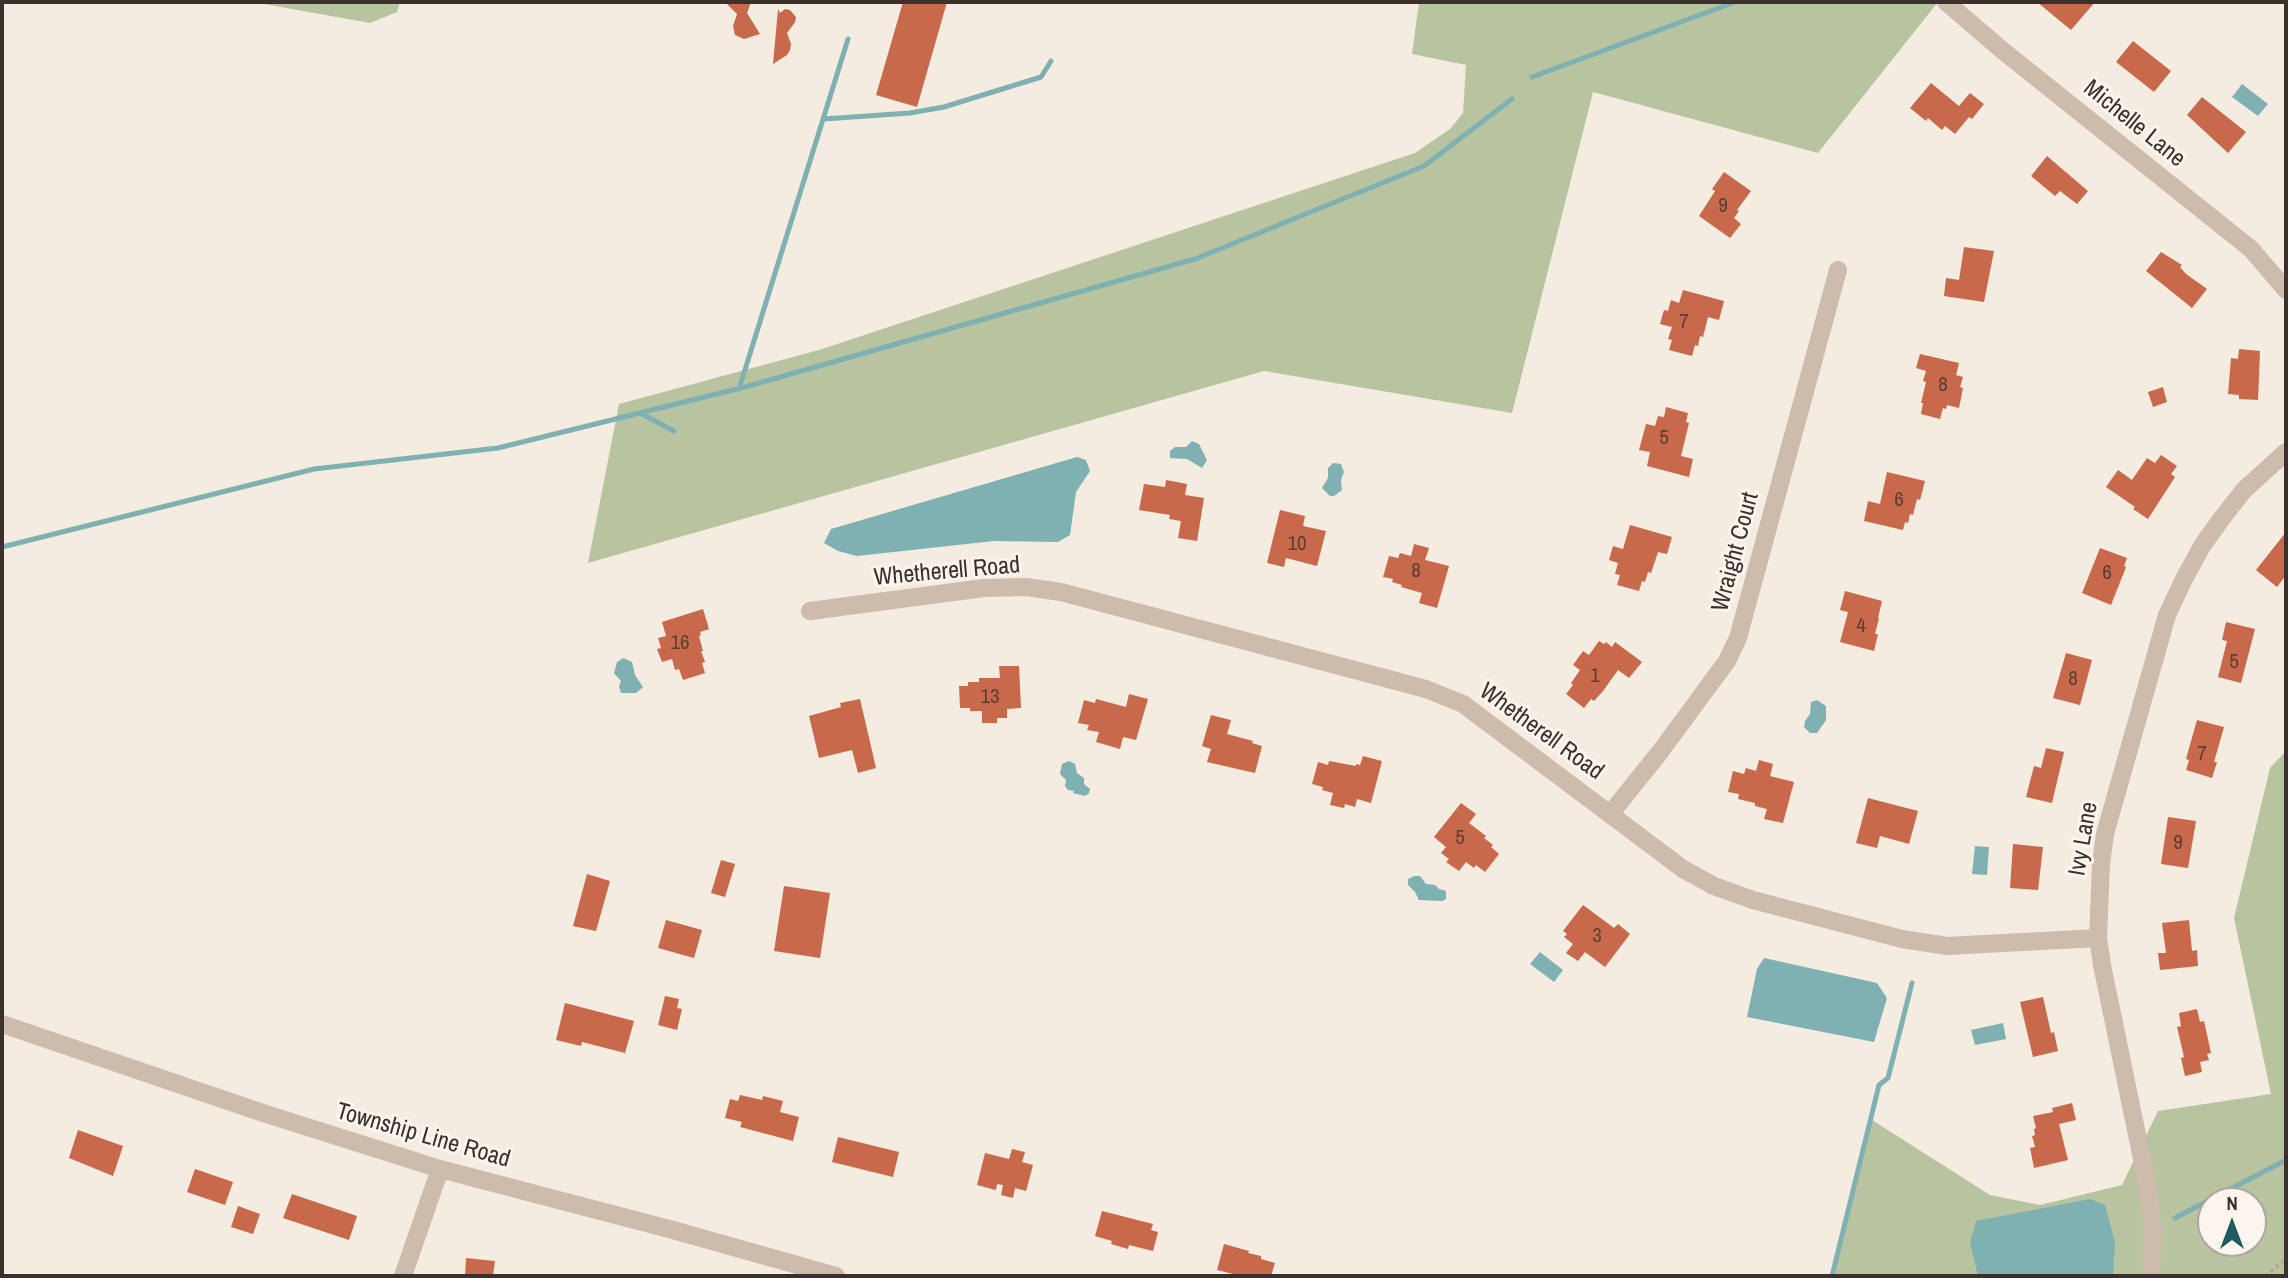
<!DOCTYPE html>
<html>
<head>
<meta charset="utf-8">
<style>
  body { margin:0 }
  #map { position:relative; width:2288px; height:1278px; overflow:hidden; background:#f4ebe1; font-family:"Archivo Narrow",sans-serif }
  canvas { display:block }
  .frame { position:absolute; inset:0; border:4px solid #3b302b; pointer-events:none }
  .north { position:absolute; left:2197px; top:1187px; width:70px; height:70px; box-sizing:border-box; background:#fbf5ee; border:2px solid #aea6a0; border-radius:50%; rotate:0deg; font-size:19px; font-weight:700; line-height:28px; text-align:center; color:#3b302b }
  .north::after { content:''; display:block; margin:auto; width:24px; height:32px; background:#1f5a5e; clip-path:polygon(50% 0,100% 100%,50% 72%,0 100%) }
</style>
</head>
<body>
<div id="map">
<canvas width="2288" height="1278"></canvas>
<div class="frame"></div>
<div class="north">N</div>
</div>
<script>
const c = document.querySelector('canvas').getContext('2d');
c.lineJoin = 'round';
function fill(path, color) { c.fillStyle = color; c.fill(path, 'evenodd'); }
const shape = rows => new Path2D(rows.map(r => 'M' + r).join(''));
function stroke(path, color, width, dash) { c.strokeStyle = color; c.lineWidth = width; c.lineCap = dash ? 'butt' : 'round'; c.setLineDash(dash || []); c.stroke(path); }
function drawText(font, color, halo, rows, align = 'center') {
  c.font = font + ' "Archivo Narrow",sans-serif'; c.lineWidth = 6; c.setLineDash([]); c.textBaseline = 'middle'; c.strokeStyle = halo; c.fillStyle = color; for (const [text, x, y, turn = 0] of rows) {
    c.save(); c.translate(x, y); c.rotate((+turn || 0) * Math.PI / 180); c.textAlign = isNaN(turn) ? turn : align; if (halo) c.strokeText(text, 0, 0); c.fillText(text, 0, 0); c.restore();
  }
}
fill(shape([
  [253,2,400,2,397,12,370,23],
  [1419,2,1938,2,1818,153,1593,92,1512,413,1264,371,588,563,619,404,819,350,1415,153,1450,129,1463,113,1466,65,1412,54],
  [2286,751,2286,1276,1831,1276,1872,1120,1990,1195,2040,1205,2122,1185,2158,1111,2271,1094,2234,918,2270,768],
  [2211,1201,2253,1201,2253,1243,2211,1243]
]), '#b8c4a0');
fill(shape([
  [2242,84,2268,104,2258,116,2232,97],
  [1192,441,1199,444,1207,460,1202,468,1187,459,1170,458,1170,451,1175,447,1186,447],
  [1077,457,1086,460,1090,471,1076,492,1070,535,1058,542,994,541,857,556,838,551,824,543,831,529],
  [1333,463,1341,464,1344,472,1341,480,1342,490,1334,496,1330,496,1322,488,1328,478,1328,468],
  [623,658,632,662,635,675,643,687,636,693,621,693,619,686,621,681,614,673,617,662],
  [1817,700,1826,706,1826,720,1817,733,1810,733,1804,727,1805,721,1810,714,1811,702],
  [1069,761,1075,764,1077,773,1084,778,1084,784,1090,789,1089,793,1085,796,1073,793,1074,791,1068,790,1065,786,1066,780,1060,774,1062,764],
  [1975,846,1989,847,1987,875,1972,874],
  [1414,876,1420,876,1426,884,1435,885,1439,889,1446,891,1446,899,1442,901,1419,900,1415,892,1408,885,1408,879],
  [1540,952,1563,970,1554,982,1530,964],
  [1764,958,1877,983,1887,998,1874,1042,1747,1017,1757,969],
  [2003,1023,2006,1039,1975,1045,1971,1030],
  [2090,1199,2105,1205,2115,1243,2113,1276,1978,1276,1970,1243,1976,1221]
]), '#7fb0b2');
stroke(shape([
  [1532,77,1735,2],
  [824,119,910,113,944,107,1041,77,1051,61],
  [739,389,848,39],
  [640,413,674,431],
  [2,547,314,469,498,448,745,387,1195,259,1424,166,1512,99],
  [2175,1218,2286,1160],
  [1832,1276,1879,1085,1888,1078,1912,983]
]), '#7fb0b2', 5);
fill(shape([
  [725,2,751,2,747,13,760,34,744,39,735,35,733,26,737,14],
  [903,2,947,2,917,107,876,95],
  [2037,2,2095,2,2071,30],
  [778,9,780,13,785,9,790,10,796,17,795,22,787,33,791,44,790,50,787,55,773,64],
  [2133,41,2171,71,2154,92,2116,62],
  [1931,83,1959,106,1970,93,1984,104,1972,119,1969,117,1955,134,1945,126,1942,130,1928,118,1926,121,1910,108],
  [2202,97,2246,132,2228,153,2187,115],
  [2047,156,2088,191,2077,204,2060,191,2055,196,2031,176],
  [1724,172,1751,191,1737,210,1739,211,1734,218,1741,224,1730,238,1699,216,1715,191,1712,189],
  [1964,247,1994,251,1984,302,1944,296,1946,278,1959,280],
  [2161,252,2182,265,2180,267,2186,274,2207,289,2192,308,2146,271],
  [1683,290,1724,301,1719,320,1708,317,1703,337,1700,336,1698,346,1695,345,1692,356,1669,350,1672,340,1668,339,1672,327,1660,324,1664,310,1668,311,1671,300,1679,303],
  [2239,349,2260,351,2258,400,2239,399,2239,395,2228,394,2231,358,2238,359],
  [1920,354,1959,363,1956,375,1963,377,1960,387,1963,388,1959,408,1947,405,1946,409,1943,408,1940,419,1921,414,1923,403,1921,403,1926,382,1923,381,1926,371,1916,368],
  [2163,387,2167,402,2153,407,2148,392],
  [1666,407,1688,413,1686,422,1689,423,1681,456,1693,459,1689,477,1647,466,1650,452,1639,450,1646,424,1655,426,1658,416,1664,417],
  [2161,455,2177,466,2171,474,2175,477,2148,519,2133,509,2135,507,2106,487,2118,470,2132,480,2147,458,2155,463],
  [1887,472,1925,481,1920,500,1917,499,1913,515,1910,514,1908,523,1905,522,1903,530,1864,521,1868,501,1880,504],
  [1166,480,1187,484,1185,495,1204,498,1197,541,1178,538,1181,521,1169,519,1170,515,1139,510,1144,484,1165,487],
  [1280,510,1305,516,1303,526,1326,531,1317,566,1286,558,1284,567,1267,563],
  [1630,525,1672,537,1667,554,1658,552,1651,573,1648,572,1645,582,1642,581,1639,591,1617,585,1620,575,1615,574,1618,563,1609,560,1613,546,1623,549],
  [2286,532,2286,575,2277,587,2256,570],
  [1414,544,1429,548,1425,560,1449,566,1437,608,1419,603,1422,593,1401,587,1402,585,1392,582,1393,579,1383,577,1389,556,1398,558,1400,553,1411,556],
  [2100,548,2127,558,2124,566,2126,567,2111,605,2082,593],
  [1845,591,1882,601,1878,618,1879,618,1875,634,1878,634,1874,651,1840,642,1848,612,1840,610],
  [703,609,709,629,700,632,701,635,699,636,703,651,701,651,705,662,702,663,705,673,683,680,679,669,675,670,672,659,662,662,657,649,661,648,658,638,666,636,662,622],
  [2226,622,2255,629,2241,683,2218,677,2227,641,2222,640],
  [1599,641,1604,644,1606,642,1612,647,1615,642,1642,662,1629,678,1618,670,1603,691,1594,701,1591,699,1584,708,1566,694,1573,685,1571,683,1580,670,1573,665,1583,651,1589,655],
  [2066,653,2092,660,2080,705,2053,698],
  [999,666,1019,666,1021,708,1007,709,1007,718,997,718,997,723,982,723,982,711,970,711,970,708,960,708,959,686,968,686,968,682,979,682,979,678,1000,678],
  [1129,694,1148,699,1136,740,1123,737,1120,749,1096,742,1099,732,1087,730,1089,725,1078,723,1084,700,1095,703,1096,699,1126,707],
  [860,699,876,768,858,773,852,750,819,758,809,716,841,707,840,703],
  [1211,715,1231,720,1227,734,1253,741,1252,743,1262,746,1255,773,1207,762,1211,749,1202,746],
  [2197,720,2224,727,2214,762,2217,762,2212,778,2186,770,2189,760,2186,759],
  [2046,748,2064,752,2052,803,2026,797,2034,766,2041,768],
  [1363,756,1382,761,1371,803,1357,799,1355,807,1345,804,1344,808,1330,805,1333,793,1322,790,1323,787,1312,784,1318,762,1328,765,1329,761,1356,766,1356,764,1360,765],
  [1759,760,1773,764,1770,776,1794,782,1783,823,1764,819,1767,809,1755,806,1755,803,1738,799,1739,794,1728,792,1733,771,1744,774,1746,768,1756,771],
  [1868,798,1918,811,1909,844,1880,836,1877,848,1856,843],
  [1461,803,1476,814,1469,823,1486,836,1484,838,1493,845,1491,847,1499,854,1485,872,1476,865,1474,868,1466,862,1459,871,1446,862,1449,859,1441,853,1446,847,1434,837],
  [2168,817,2196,821,2188,868,2161,864],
  [2013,844,2043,847,2038,890,2010,888],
  [721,860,735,864,725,897,711,893],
  [587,874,610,881,596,931,573,926],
  [784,886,830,893,820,958,774,951],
  [1583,905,1614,928,1618,924,1630,934,1605,967,1585,952,1578,961,1566,953,1573,944,1564,937,1567,934,1563,931],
  [666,920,702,930,694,958,658,948],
  [2189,920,2192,951,2197,950,2198,966,2160,970,2158,953,2166,953,2162,923],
  [665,996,679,999,677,1008,682,1009,677,1030,658,1025],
  [2043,997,2051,1033,2054,1032,2058,1051,2033,1057,2020,1002],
  [565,1003,634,1021,625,1053,582,1042,581,1046,556,1040],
  [2197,1009,2200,1022,2204,1021,2211,1053,2207,1054,2209,1060,2200,1062,2202,1072,2185,1076,2181,1058,2184,1057,2177,1027,2181,1026,2179,1013],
  [740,1095,762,1100,763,1096,783,1101,780,1112,799,1117,793,1141,740,1127,742,1122,725,1118,730,1099,738,1101],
  [2072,1103,2076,1120,2059,1124,2068,1160,2034,1168,2030,1148,2035,1147,2032,1136,2035,1135,2034,1129,2036,1128,2033,1116,2053,1112,2052,1108],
  [78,1130,123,1146,113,1176,69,1158],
  [838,1137,899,1152,893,1177,832,1162],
  [1012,1149,1025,1152,1022,1162,1033,1165,1026,1191,1015,1188,1013,1198,1001,1195,1003,1185,997,1184,996,1190,977,1185,985,1153,1009,1159],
  [195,1169,233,1182,225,1205,187,1192],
  [292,1194,357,1216,349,1240,283,1218],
  [238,1206,260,1214,253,1234,231,1227],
  [1102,1211,1153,1224,1151,1230,1158,1232,1153,1251,1129,1245,1128,1249,1111,1244,1112,1241,1095,1236],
  [1224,1244,1249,1251,1248,1253,1261,1256,1261,1259,1275,1263,1271,1276,1241,1276,1217,1270],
  [466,1258,495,1261,493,1276,465,1276]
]), '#c8694b');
stroke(shape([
  [2265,1276,2286,1259]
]), '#b9a596', 3.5, [3.5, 3.5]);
stroke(shape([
  [1946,2,2002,50,2251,249,2286,290],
  [810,611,984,588,1026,587,1061,592,1426,689,1463,704,1683,869,1714,886,1753,900,1902,939,1947,946,2098,938],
  [1611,813,1660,752,1727,661,1738,638,1838,270],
  [2,1024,263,1113,440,1169,673,1230,836,1276],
  [403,1276,440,1169],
  [2151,1276,2152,1225,2148,1188,2102,965,2098,938,2101,864,2105,834,2167,615,2184,579,2202,546,2222,518,2244,490,2286,452]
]), '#cdbbac', 18);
drawText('21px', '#5e3e33', null, [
  ["9",1723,206],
  ["7",1684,322],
  ["8",1943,385],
  ["5",1664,438],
  ["6",1899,500],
  ["10",1297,544],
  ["8",1416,571],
  ["6",2107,573],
  ["4",1861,626],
  ["16",680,643],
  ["5",2234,662],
  ["1",1595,676],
  ["8",2073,679],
  ["13",990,697],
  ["7",2202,754],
  ["5",1460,838],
  ["9",2178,843],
  ["3",1597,936]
]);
drawText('24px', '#3b302b', '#fbf5ee', [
  ["Michelle Lane",2134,124,39],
  ["Wraight Court",1736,552,-75],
  ["Whetherell Road",947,572,-5],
  ["Whetherell Road",1541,732,36],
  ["Ivy Lane",2084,839,-80],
  ["Township Line Road",423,1136,16]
]);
</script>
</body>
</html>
